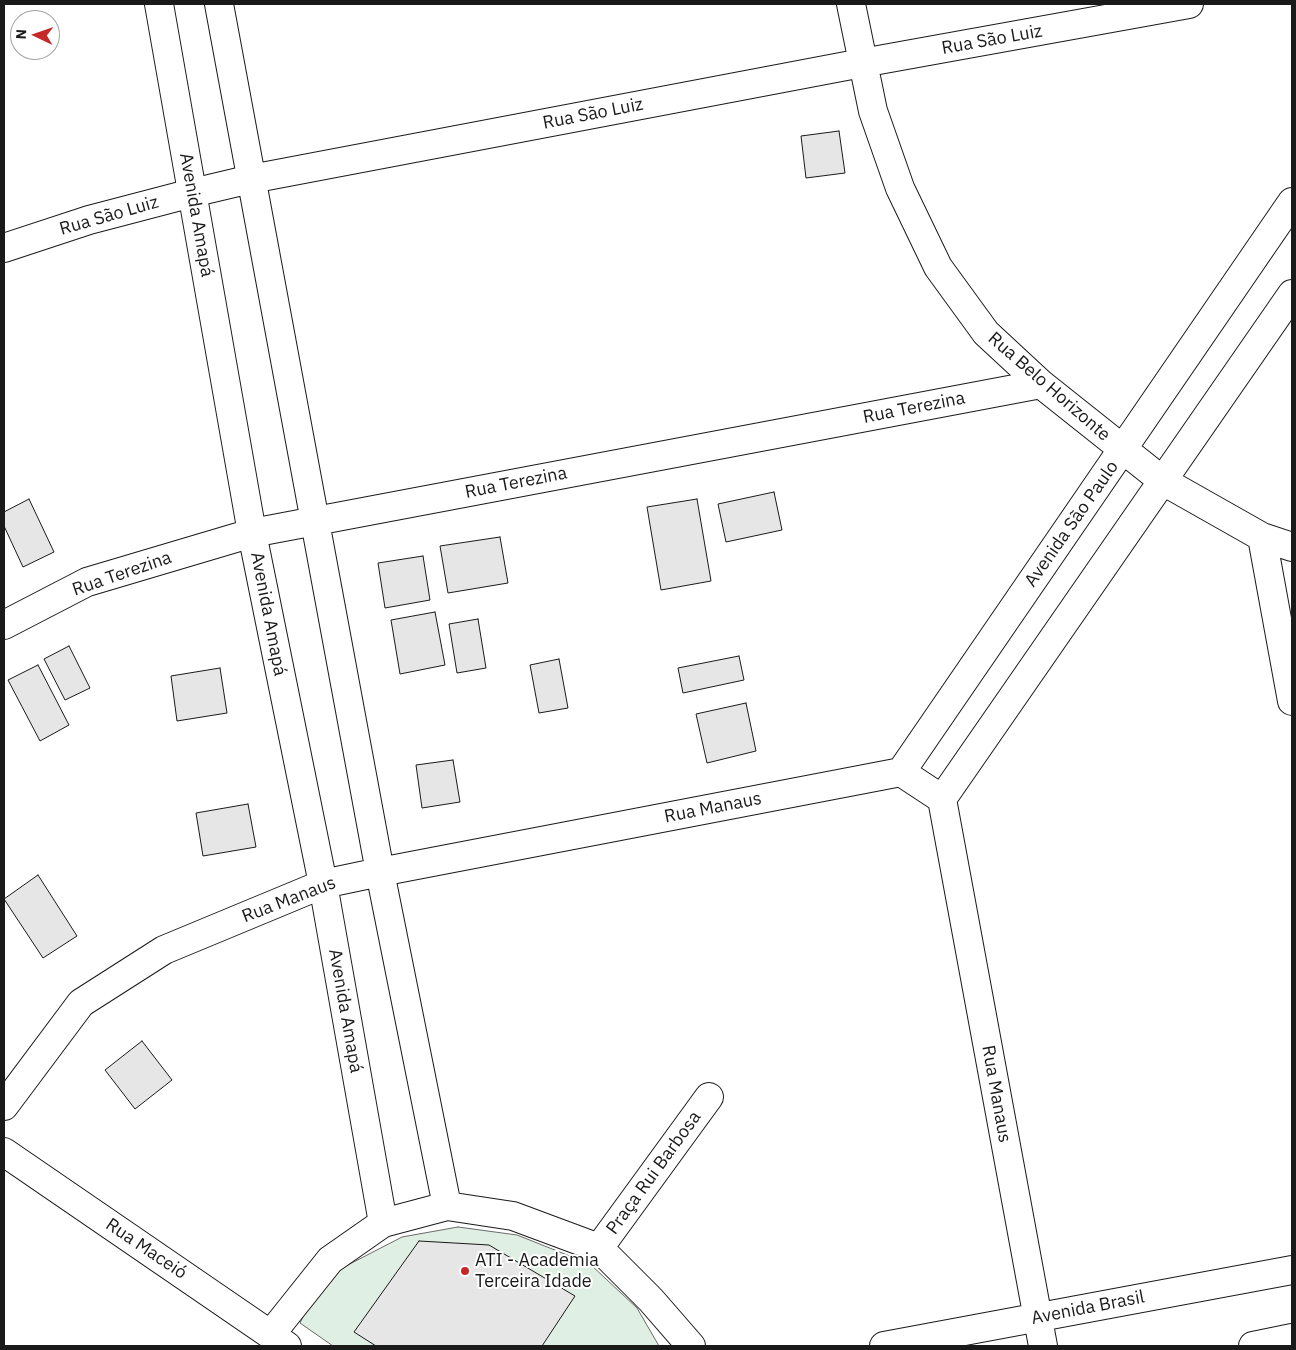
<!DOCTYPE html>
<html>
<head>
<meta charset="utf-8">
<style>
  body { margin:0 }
  #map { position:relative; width:1296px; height:1350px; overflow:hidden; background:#fff; font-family:"IBM Plex Sans",sans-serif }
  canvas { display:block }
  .frame { position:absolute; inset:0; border:5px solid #1a1a1a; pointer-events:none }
  .north { position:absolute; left:10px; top:10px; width:50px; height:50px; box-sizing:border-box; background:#fff; border:1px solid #a3a3a3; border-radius:50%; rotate:273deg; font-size:14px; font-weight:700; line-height:20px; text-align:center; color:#1a1a1a }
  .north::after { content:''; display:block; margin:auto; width:18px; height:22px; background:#c62828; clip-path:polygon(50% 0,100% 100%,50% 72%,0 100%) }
</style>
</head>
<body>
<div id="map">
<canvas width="1296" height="1350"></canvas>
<div class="frame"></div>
<div class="north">N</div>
</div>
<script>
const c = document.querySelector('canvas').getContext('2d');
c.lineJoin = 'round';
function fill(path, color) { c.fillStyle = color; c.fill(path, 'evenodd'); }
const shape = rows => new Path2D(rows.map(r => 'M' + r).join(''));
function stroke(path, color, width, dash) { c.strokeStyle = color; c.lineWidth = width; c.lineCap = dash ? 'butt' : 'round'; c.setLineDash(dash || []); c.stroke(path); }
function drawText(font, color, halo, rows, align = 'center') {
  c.font = font + ' "IBM Plex Sans",sans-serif'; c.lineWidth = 4; c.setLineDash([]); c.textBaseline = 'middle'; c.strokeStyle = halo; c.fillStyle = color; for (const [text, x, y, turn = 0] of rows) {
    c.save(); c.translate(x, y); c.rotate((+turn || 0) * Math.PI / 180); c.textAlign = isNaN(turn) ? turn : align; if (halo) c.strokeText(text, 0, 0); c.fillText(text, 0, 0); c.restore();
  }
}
const green = shape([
  [458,1227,517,1235,590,1264,637,1308,659,1346,333,1346,300,1323,315,1292,342,1268,402,1237,458,1227]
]);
fill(green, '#e0efe3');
stroke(green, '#6a6a6a', 1);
const building = shape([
  [839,131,845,173,806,178,801,136,839,131],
  [774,492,782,530,726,542,718,504,774,492],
  [29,499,54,552,23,567,4,526,4,512,29,499],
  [697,499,711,581,661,590,647,507,697,499],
  [500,537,508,583,448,593,440,546,500,537],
  [423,556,430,600,385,608,378,563,423,556],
  [435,612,445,665,400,674,391,620,435,612],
  [478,619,486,668,457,673,449,624,478,619],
  [69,646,90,688,65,700,44,659,69,646],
  [739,656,744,680,683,693,678,668,739,656],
  [559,659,568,708,539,713,530,665,559,659],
  [38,665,69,725,40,741,8,680,38,665],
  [220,668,227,713,177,721,171,676,220,668],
  [746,703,756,751,707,763,696,714,746,703],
  [453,760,460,802,422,808,416,765,453,760],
  [248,804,256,847,203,856,196,813,248,804],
  [38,875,77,936,43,958,4,899,38,875],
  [142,1041,172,1080,135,1109,105,1070,142,1041],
  [419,1241,489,1245,575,1296,542,1346,376,1346,354,1332,419,1241]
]);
fill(building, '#e6e6e6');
stroke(building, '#1a1a1a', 1);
const minor = shape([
  [159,4,252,533,323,884,383,1223],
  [219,4,380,872,447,1206],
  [851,4,873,111,900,188,938,267,986,333,1041,384,1163,481,1262,537,1292,547],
  [4,248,89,220,192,193,251,179,862,63,1189,4],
  [1262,537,1292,701],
  [4,625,87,582,252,533,1041,384],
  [901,772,1292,202],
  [942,799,1292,294],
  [4,1106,81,1003,164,950,323,884,380,872,901,772,942,799,1043,1346],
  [4,1152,287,1346],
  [599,1248,709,1097],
  [271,1334,330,1260,383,1223,447,1206,513,1216,599,1248,651,1300,691,1346],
  [884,1346,1292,1270],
  [1253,1346,1292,1338]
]);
stroke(minor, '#1a1a1a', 30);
stroke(minor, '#fff', 28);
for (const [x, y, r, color] of [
  [465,1271,5,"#c62828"]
]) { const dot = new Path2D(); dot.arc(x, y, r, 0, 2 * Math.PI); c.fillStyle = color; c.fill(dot); stroke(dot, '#fff', 2); }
drawText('18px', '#1a1a1a', '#fff', [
  ["Rua São Luiz",992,40,-10],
  ["Rua São Luiz",593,114,-11],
  ["Avenida Amapá",196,215,80],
  ["Rua São Luiz",109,216,-16],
  ["Rua Belo Horizonte",1049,387,41],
  ["Rua Terezina",914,408,-11],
  ["Rua Terezina",516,483,-11],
  ["Avenida São Paulo",1072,524,-55],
  ["Rua Terezina",122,574,-19],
  ["Avenida Amapá",268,614,79],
  ["Rua Manaus",713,808,-11],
  ["Rua Manaus",289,900,-21],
  ["Avenida Amapá",345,1011,80],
  ["Rua Manaus",996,1094,80],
  ["Praça Rui Barbosa",654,1173,-54],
  ["Rua Maceió",146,1249,34],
  ["Avenida Brasil",1088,1308,-11]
]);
drawText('18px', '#1a1a1a', '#fff', [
  ["ATI - Academia",475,1261],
  ["Terceira Idade",475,1282]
], 'left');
</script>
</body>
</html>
